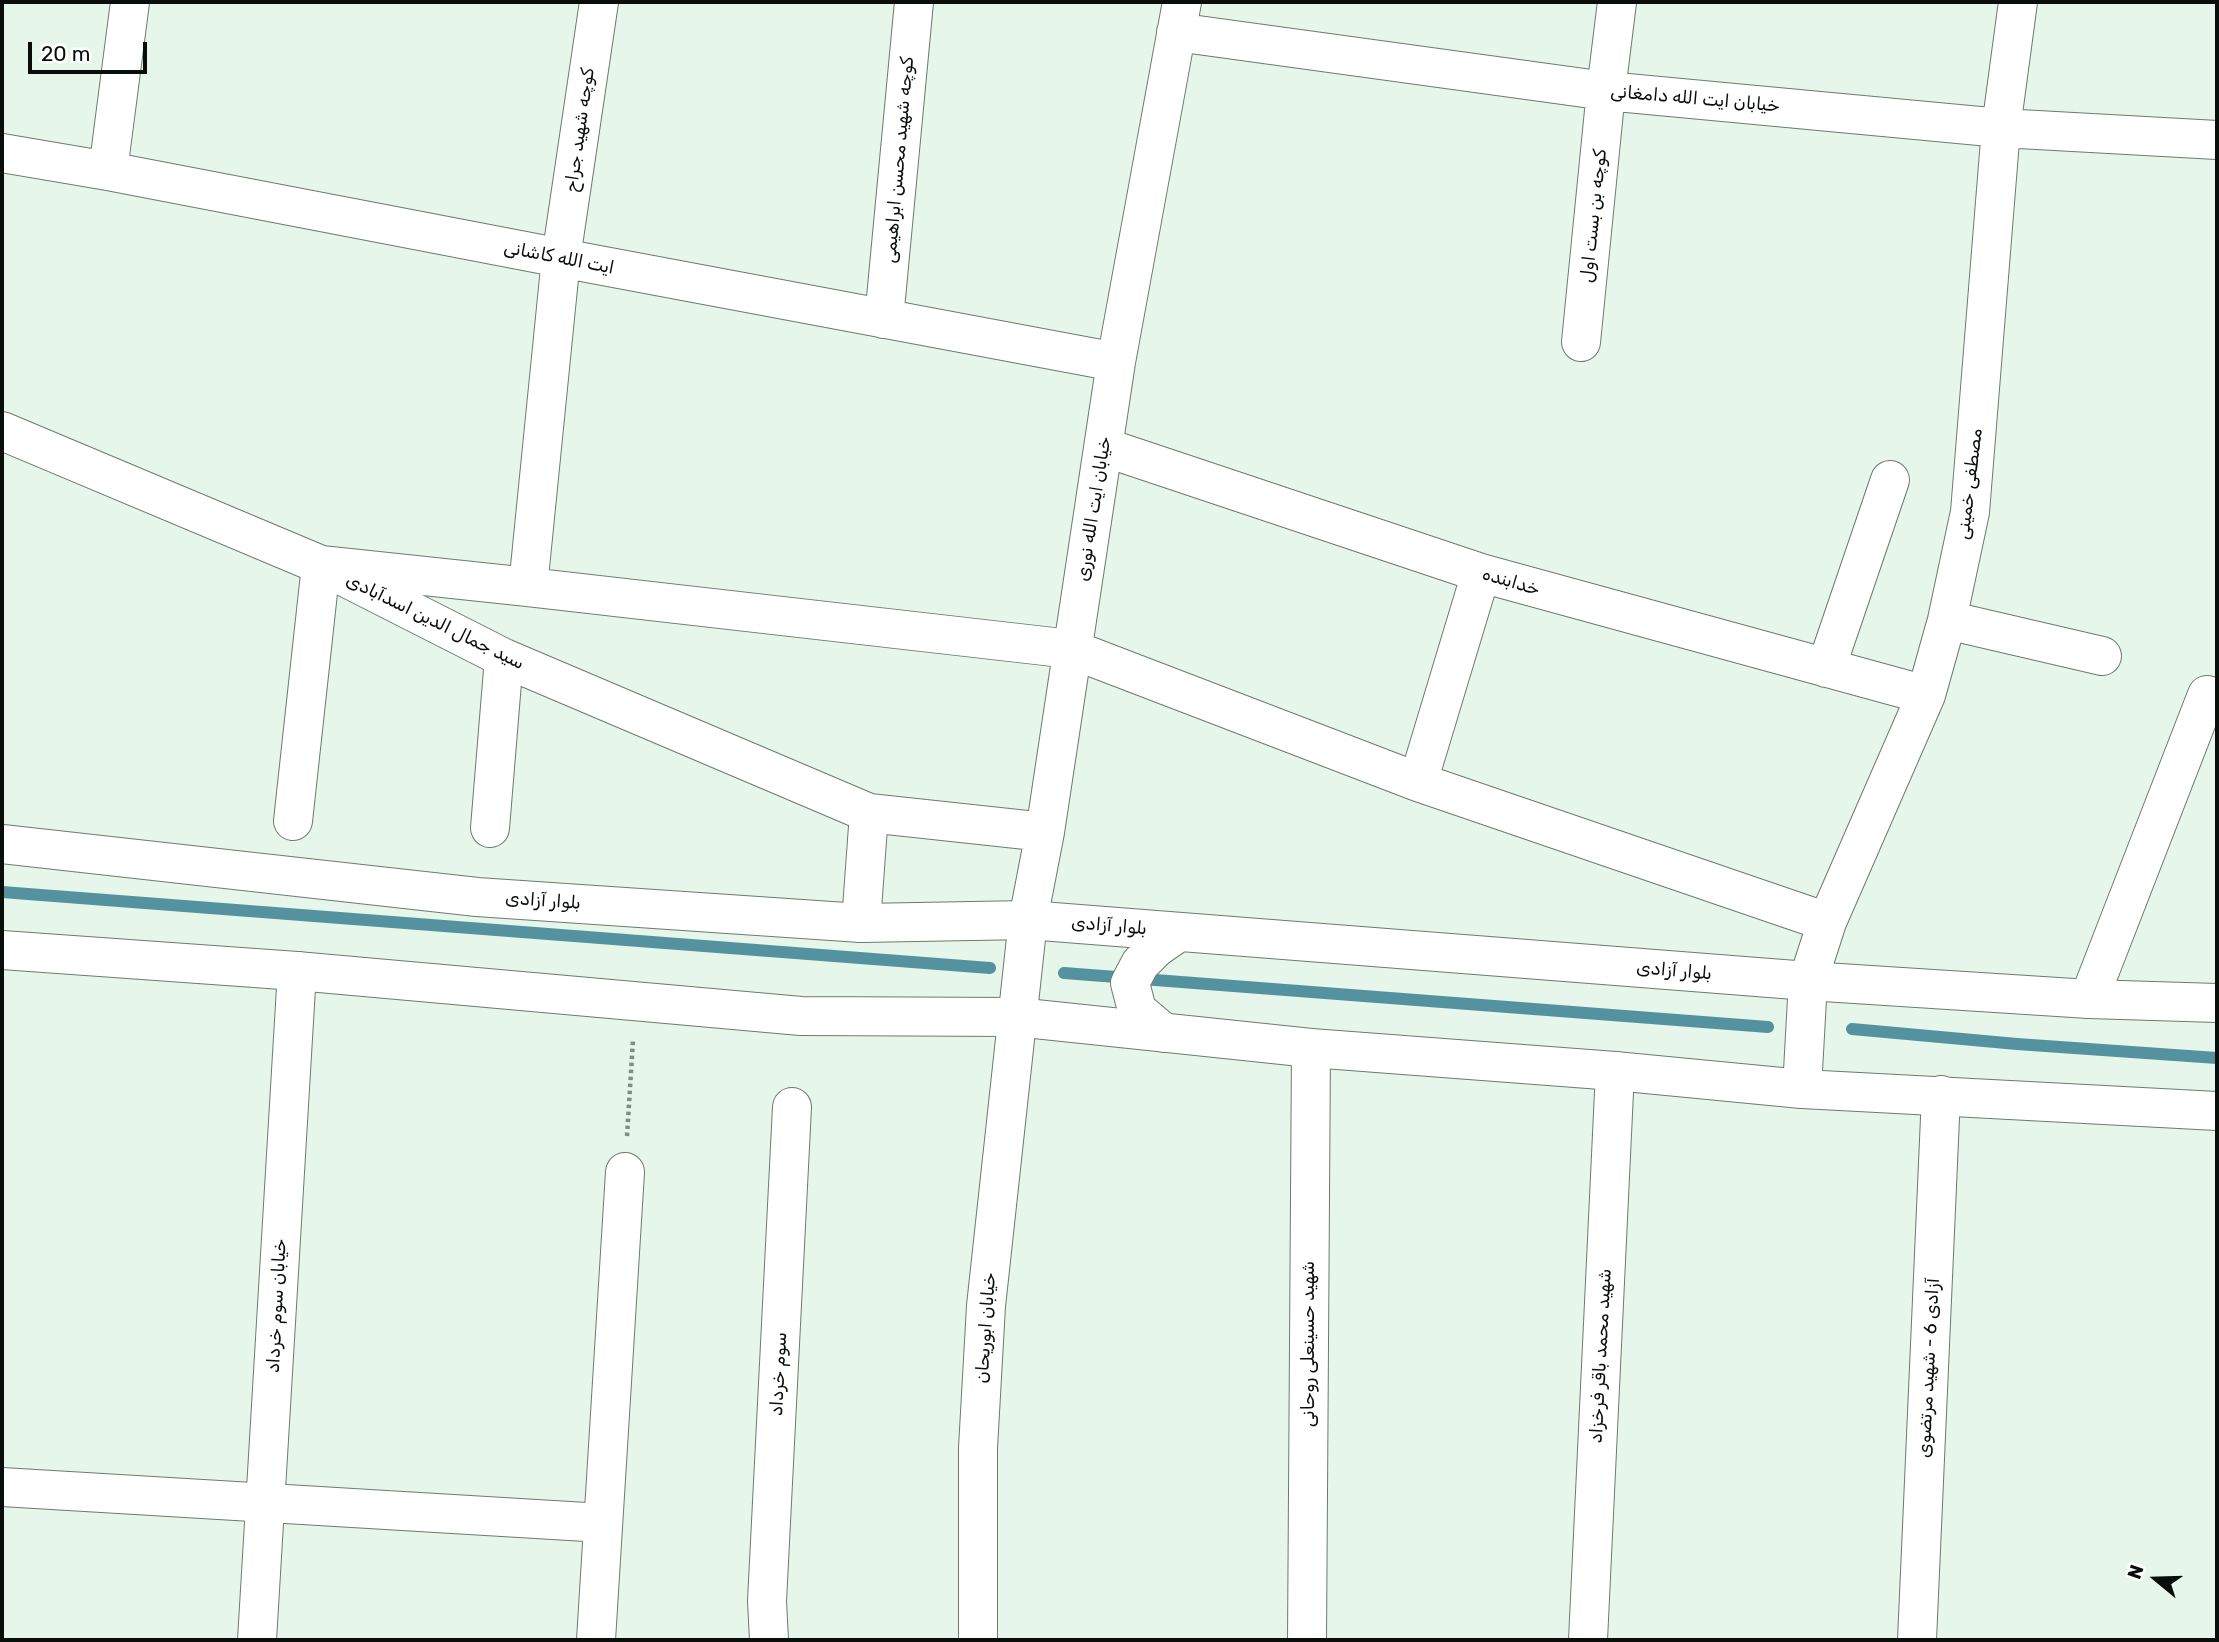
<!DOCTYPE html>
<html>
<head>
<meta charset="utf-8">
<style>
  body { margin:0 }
  #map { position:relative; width:2219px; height:1642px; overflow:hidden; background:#e7f6eb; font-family:Rubik,sans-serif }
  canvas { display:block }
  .frame { position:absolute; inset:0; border:4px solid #090e0a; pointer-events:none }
  .north { position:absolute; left:2121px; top:1544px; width:70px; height:70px; -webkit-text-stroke:5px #fff; paint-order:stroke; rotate:289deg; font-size:19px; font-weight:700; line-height:28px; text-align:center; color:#090e0a }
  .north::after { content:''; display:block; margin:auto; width:24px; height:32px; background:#090e0a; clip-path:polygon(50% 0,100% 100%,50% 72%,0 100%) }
  .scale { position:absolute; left:28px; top:42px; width:119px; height:32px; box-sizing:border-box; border:4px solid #090e0a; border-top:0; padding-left:9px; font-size:21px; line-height:24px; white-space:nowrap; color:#090e0a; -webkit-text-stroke:5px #fff; paint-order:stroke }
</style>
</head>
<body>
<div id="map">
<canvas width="2219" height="1642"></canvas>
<div class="frame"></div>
<div class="north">N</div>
<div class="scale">20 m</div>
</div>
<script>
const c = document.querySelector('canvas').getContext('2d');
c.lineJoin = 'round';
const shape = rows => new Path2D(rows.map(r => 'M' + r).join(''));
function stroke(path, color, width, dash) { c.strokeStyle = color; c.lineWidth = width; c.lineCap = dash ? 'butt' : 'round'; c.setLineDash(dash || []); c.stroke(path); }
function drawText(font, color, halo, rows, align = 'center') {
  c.font = font + ' Rubik,Cairo,sans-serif'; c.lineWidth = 6; c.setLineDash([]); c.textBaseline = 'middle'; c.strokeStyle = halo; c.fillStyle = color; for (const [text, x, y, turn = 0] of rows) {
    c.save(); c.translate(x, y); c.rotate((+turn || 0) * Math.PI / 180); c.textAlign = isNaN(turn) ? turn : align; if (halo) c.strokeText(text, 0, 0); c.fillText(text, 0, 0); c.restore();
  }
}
stroke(shape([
  [2,892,990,968],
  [1064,973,1768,1027],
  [1852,1029,2017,1044,2217,1058]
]), '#55929f', 12);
const minor = shape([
  [1176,32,1606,91,2001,128,2217,140],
  [2,153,108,171,561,258,1116,362],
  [108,171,130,2],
  [884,319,914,2],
  [1581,342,1606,91,1617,2],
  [2,431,321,565,504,658,869,813,1045,832],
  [1104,447,1481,573,1926,695],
  [528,587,561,258,599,2],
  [1947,620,2102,656],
  [1826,668,1890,480],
  [1418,782,1481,573],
  [293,821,321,565,528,587,1071,649,1418,782,1827,922],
  [490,828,504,658],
  [861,923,869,813],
  [2089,999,2207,695],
  [1802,1089,1808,981,1827,922,1926,695,1947,620,1970,512,2001,128,2018,2],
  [2,1487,603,1523],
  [257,1640,297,971],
  [596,1640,625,1172],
  [769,1640,767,1601,792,1107],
  [978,1640,978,1448,986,1306,1028,920,1045,832,1116,362,1182,2],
  [1307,1640,1311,1048],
  [1588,1640,1615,1071],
  [1917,1640,1941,1095]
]);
const major = shape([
  [2,844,477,897,861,923,1028,920,1808,981,2089,999,2217,1003],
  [2,950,297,971,801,1016,1016,1017,1311,1048,1615,1071,1802,1089,2217,1111],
  [1164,1033,1137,1010,1130,983,1140,964,1156,948,1179,932]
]);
stroke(minor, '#6c7a70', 40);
stroke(major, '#6c7a70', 40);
stroke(shape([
  [627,1136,633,1040]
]), '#818c84', 4.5, [3.5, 3.5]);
stroke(minor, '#fff', 38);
stroke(major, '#fff', 38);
drawText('18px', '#090e0a', '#fff', [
  ["خیابان ایت الله دامغانی",1695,99,5],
  ["کوچه شهید جراح",580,130,-82],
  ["کوچه شهید محسن ابراهیمی",899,160,-85],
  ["کوچه بن بست اول",1594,216,-84],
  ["ایت الله کاشانی",559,258,11],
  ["مصطفی خمینی",1970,484,-83],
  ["خیابان ایت الله نوری",1094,509,-81],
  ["خدابنده",1511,582,16],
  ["سید جمال الدین اسدآبادی",435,622,26],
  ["بلوار آزادی",543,901,4],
  ["بلوار آزادی",1109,926,5],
  ["بلوار آزادی",1674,971,5],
  ["خیابان سوم خرداد",277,1306,-87],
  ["خیابان ابوریحان",986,1328,-86],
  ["شهید حسینعلی روحانی",1309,1344,-90],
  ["شهید محمد باقر فرخزاد",1601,1356,-87],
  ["آزادی 6 - شهید مرتضوی",1929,1368,-87],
  ["سوم خرداد",779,1374,-87]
]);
</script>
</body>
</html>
